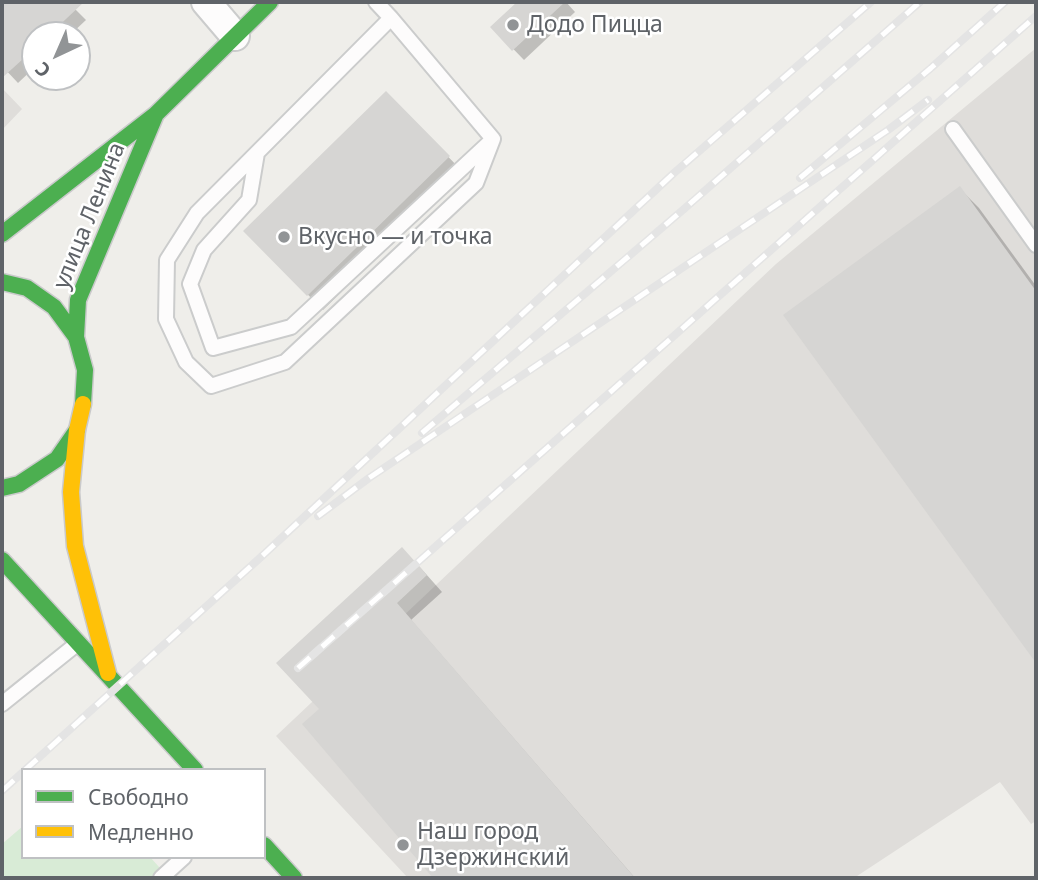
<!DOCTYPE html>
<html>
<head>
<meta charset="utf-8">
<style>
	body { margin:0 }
	#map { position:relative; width:1038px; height:880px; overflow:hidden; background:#efeeea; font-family:"Noto Sans",sans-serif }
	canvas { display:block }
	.frame { position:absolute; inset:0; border:4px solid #5f6368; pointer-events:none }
	.legend { position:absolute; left:21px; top:768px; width:245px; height:91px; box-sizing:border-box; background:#fff; border:2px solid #bfc1c3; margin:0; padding:9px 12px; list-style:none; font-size:21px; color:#5f6368 }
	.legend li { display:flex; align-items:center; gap:14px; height:35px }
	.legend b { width:35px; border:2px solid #bfc1c3 }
	.north { position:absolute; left:21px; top:21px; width:70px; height:70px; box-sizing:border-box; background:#fff; border:2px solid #bfc1c3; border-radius:50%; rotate:224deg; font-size:19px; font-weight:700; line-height:28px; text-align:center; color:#5f6368 }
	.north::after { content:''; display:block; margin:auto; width:24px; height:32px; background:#919496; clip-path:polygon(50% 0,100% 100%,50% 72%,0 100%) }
</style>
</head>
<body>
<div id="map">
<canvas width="1038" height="880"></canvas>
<div class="frame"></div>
<ul class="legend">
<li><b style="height:9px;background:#4caf50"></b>Свободно</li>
<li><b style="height:9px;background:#ffc107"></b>Медленно</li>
</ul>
<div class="north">С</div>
</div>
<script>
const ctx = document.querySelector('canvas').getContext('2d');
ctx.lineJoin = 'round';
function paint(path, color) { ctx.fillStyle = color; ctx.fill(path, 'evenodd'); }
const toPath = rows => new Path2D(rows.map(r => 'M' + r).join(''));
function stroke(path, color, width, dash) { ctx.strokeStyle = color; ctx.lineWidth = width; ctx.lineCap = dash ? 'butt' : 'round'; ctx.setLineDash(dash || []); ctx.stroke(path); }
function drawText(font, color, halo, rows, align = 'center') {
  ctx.font = font + ' "Noto Sans",sans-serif'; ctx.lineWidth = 5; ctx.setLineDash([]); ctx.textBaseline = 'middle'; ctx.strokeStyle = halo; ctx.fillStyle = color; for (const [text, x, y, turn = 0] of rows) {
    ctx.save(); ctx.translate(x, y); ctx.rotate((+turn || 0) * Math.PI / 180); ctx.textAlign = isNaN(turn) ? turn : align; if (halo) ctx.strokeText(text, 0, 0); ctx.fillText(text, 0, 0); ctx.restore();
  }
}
paint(toPath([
	[1036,48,1036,821,1031,824,1000,782,854,878,408,878,276,736,776,264],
	[2,88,22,109,2,130]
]), '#dfddda');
paint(toPath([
	[23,826,23,857,150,857,169,878,2,878,2,844]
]), '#d8ebd6');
paint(toPath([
	[2,2,68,2,86,20,70,35,35,35,35,67,18,83,2,66],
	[520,2,566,2,575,12,524,60,492,27],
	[386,93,464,173,323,310,245,231],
	[960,189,979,208,1036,286,1036,658,1033,656],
	[418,565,442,592,411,620,635,878,435,878,304,724,321,710]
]), '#0003');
paint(toPath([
	[2,2,84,2,49,35,35,35,35,48,2,78],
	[517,2,565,2,512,51,490,27],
	[386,91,450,156,307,296,243,231],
	[960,186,1036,291,1036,663,783,315],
	[402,547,427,575,397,603,635,878,433,878,302,724,319,709,276,663]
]), '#d6d5d3');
const lane = toPath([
	[376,2,391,18,493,139,476,183,285,362,211,386,186,362,166,319,167,260,197,213,391,18],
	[953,129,1036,245],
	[257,153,249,200,204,250,190,284,213,348,291,327,490,142],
	[2,704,78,643],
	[161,878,184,857]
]);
const street = toPath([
	[206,2,235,36]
]);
const fast = toPath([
	[2,234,156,114,270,2],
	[2,282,27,288,54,307,76,337],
	[83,404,85,370,76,337,78,300,156,114],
	[2,488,19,484,57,459,77,430],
	[2,560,195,770],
	[264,845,294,878]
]);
const slow = toPath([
	[83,404,77,430,71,492,75,546,108,673]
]);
stroke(lane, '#cbcccc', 18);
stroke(street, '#cbcccc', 32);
stroke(fast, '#cacacb', 19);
stroke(slow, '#cacacb', 19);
stroke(lane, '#fdfcfc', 14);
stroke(street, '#fdfcfc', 28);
stroke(fast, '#4caf50', 16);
stroke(slow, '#ffc107', 16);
const rail = toPath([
	[800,178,931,68,1005,2],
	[422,433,684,209,920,2],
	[318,516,369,478,888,130,928,100],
	[298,668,1036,16],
	[25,770,261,557,674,173,871,2],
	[2,791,23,772]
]);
stroke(rail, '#e4e4e4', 8);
stroke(rail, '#fff', 5, [16]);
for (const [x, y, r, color] of [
	[513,25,7,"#919496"],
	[284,237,7,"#919496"],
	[403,845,7,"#919496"]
]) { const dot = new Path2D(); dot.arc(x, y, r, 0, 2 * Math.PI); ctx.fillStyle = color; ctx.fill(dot); stroke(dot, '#fff', 2.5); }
drawText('23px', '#5f6368', '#fff', [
	["Додо Пицца",527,25],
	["Вкусно — и точка",298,237],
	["Наш город",417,832],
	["Дзержинский",417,858]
], 'left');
drawText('23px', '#5f6368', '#fff', [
	["улица Ленина",90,216,-68]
]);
</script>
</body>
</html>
